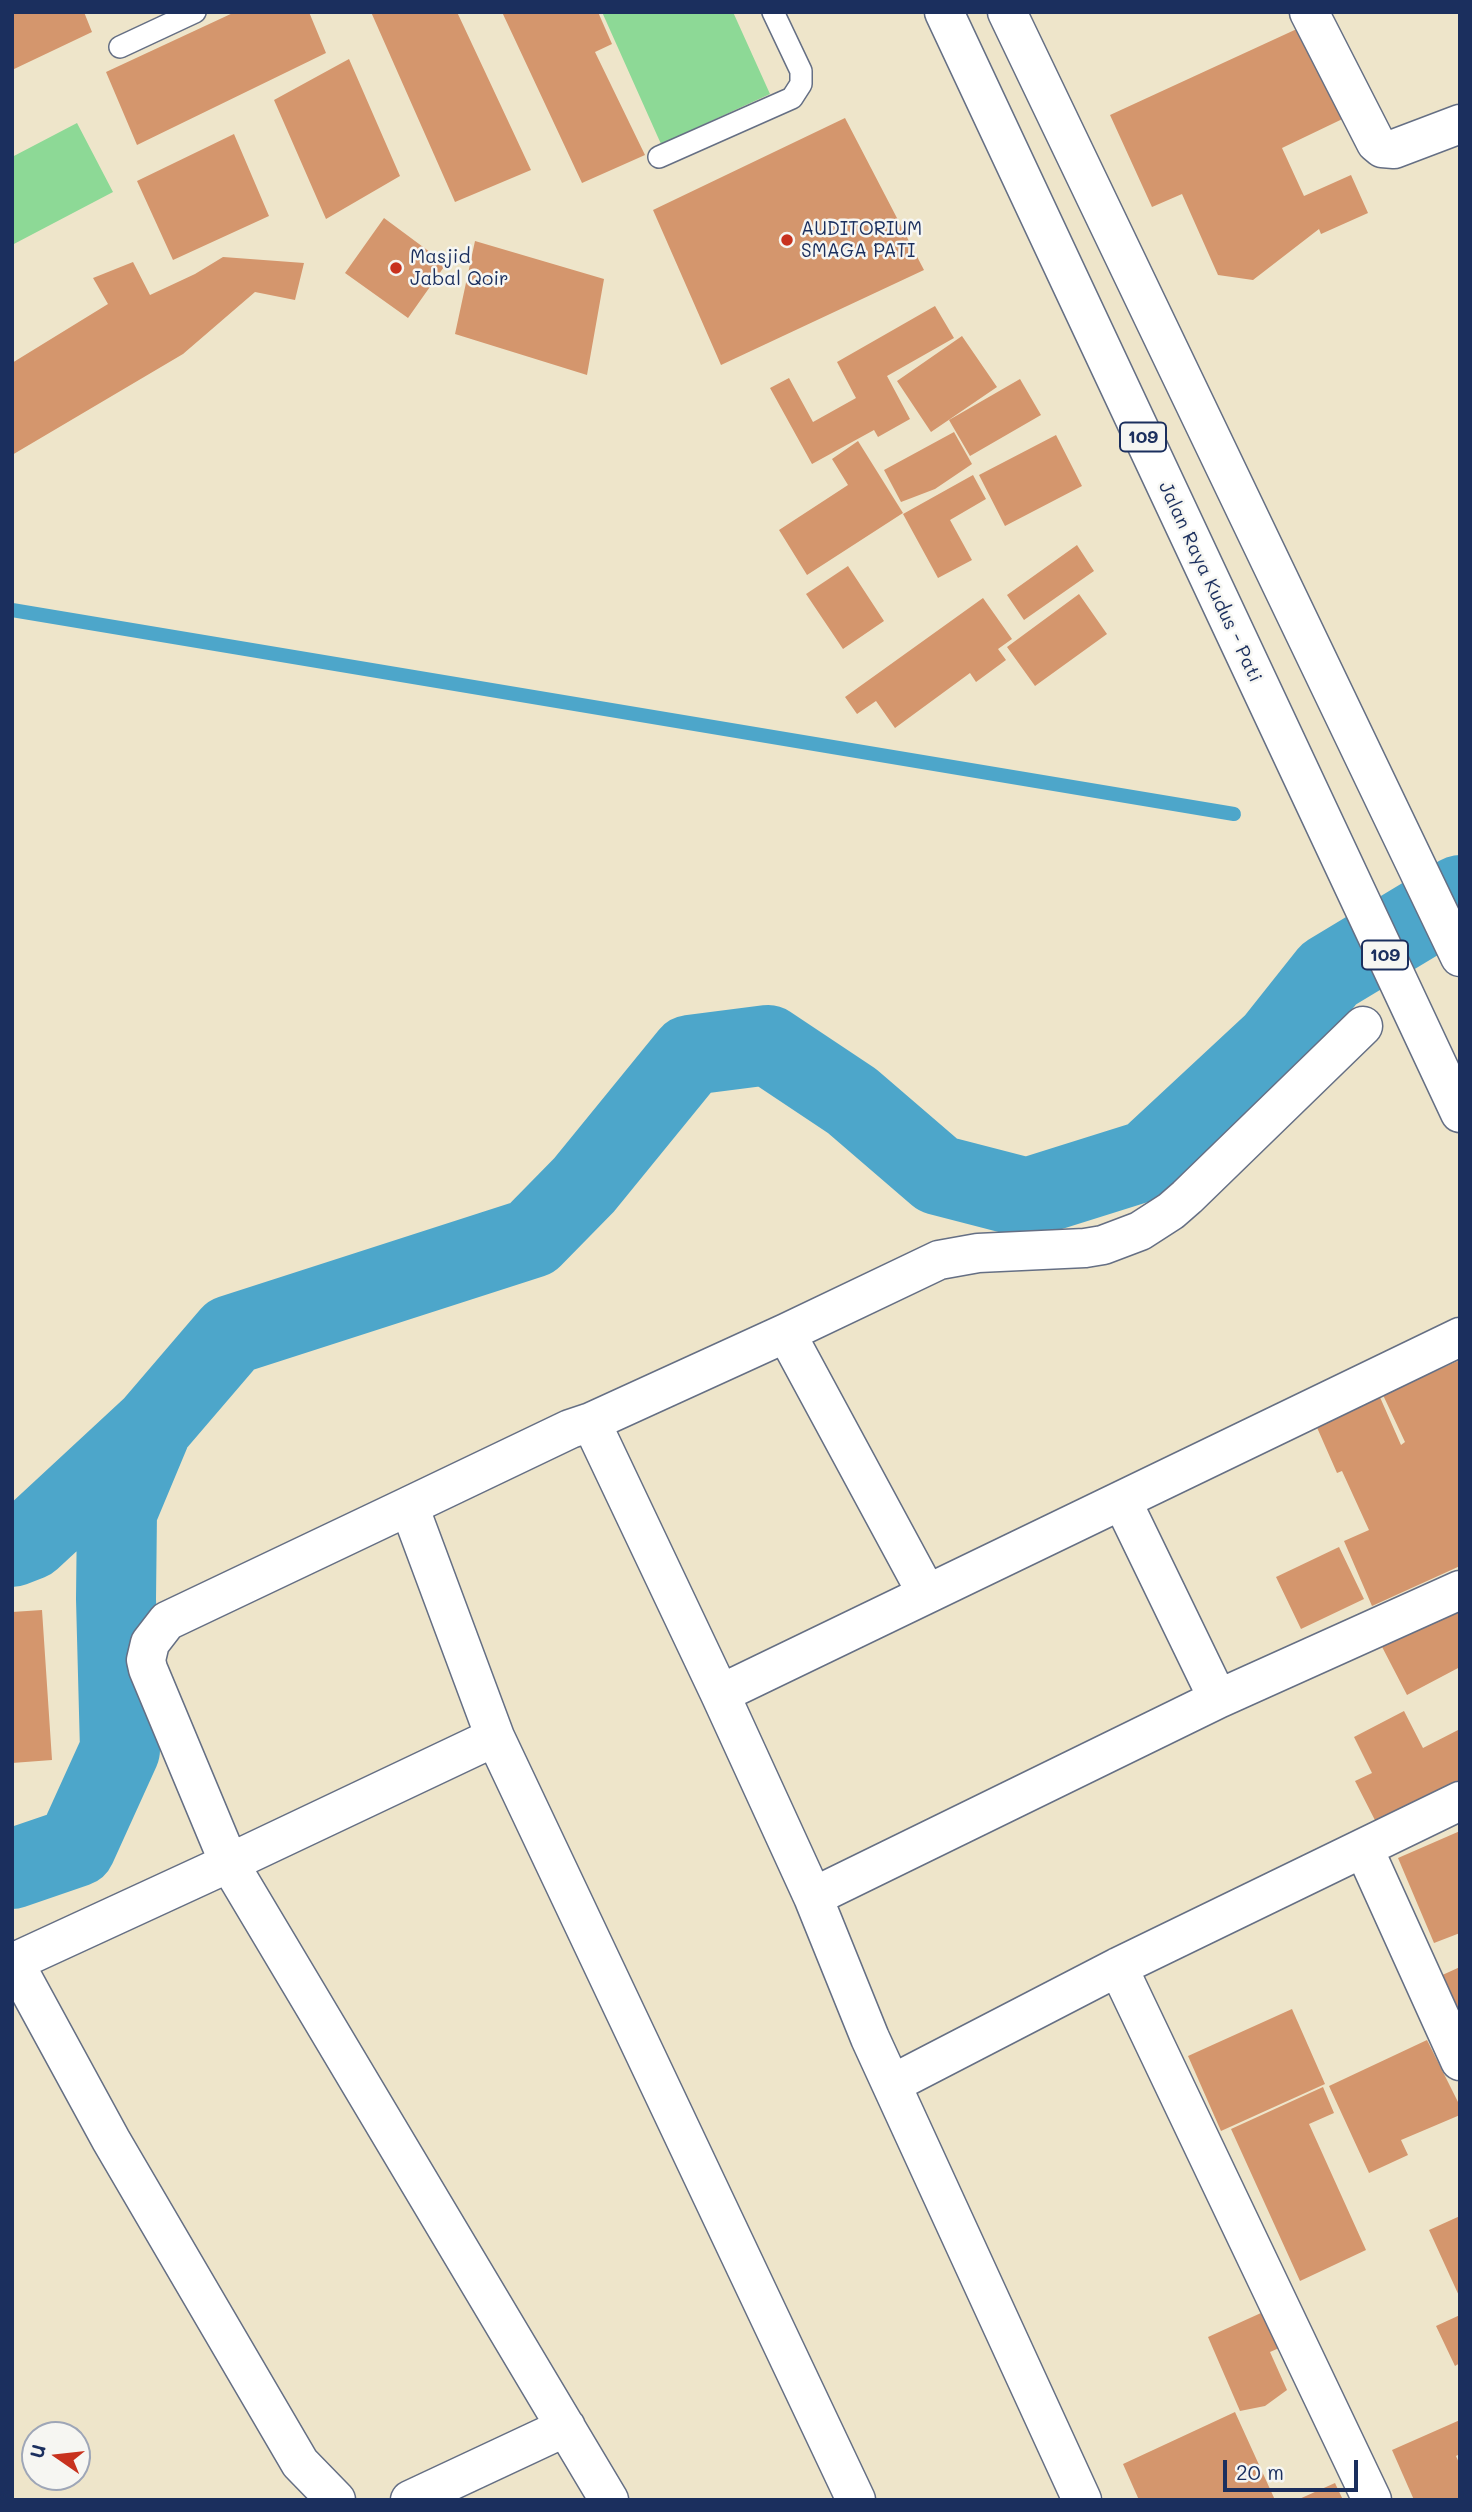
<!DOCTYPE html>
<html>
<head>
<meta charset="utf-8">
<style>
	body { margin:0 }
	#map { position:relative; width:1472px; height:2512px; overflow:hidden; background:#eee5ca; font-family:Mali,sans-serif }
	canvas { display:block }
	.frame { position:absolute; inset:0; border:14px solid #1b2f5e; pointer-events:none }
	.north { position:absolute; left:21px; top:2421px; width:70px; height:70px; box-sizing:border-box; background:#f6f6f2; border:2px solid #9ea6b7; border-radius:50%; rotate:284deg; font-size:19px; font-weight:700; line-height:28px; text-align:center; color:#1b2f5e }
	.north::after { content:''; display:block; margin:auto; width:24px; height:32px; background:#c8321e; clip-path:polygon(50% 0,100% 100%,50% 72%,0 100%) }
	.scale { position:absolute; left:1223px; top:2460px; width:135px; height:32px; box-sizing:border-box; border:4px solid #1b2f5e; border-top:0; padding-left:9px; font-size:21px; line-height:24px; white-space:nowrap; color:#1b2f5e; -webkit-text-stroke:5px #f6f6f2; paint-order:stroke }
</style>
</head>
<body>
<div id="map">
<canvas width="1472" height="2512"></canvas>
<div class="frame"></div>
<div class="north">U</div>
<div class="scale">20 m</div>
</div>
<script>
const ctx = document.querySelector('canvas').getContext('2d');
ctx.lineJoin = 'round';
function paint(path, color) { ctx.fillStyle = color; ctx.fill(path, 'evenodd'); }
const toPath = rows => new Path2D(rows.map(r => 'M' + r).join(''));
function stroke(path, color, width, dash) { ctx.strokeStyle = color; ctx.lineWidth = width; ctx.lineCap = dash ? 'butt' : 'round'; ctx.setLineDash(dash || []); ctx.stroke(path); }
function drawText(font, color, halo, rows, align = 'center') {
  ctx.font = font + ' Mali,sans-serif'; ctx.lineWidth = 5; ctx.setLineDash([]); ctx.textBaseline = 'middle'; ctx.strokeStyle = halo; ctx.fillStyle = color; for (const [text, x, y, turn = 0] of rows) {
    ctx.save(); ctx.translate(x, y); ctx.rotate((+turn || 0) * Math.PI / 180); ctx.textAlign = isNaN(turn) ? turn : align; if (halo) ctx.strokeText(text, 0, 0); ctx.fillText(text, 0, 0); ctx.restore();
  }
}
paint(toPath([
	[602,12,733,12,770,94,661,144],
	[77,123,113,192,12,245,12,157]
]), '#8dd996');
stroke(toPath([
	[12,610,1234,814]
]), '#4da6ca', 14);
stroke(toPath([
	[12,1547,30,1540,153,1426,231,1335,532,1238,584,1185,690,1055,768,1045,852,1101,938,1175,1027,1198,1148,1160,1275,1042,1329,974,1460,895],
	[12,1869,76,1847,120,1750,116,1599,117,1512,150,1433]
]), '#4da6ca', 80);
paint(toPath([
	[12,12,84,12,92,32,12,70],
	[235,12,309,12,326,53,137,145,106,72],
	[371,12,457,12,531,170,455,202],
	[502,12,598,12,612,44,595,52,645,155,582,183],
	[1312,22,1357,112,1282,148,1304,196,1351,175,1368,213,1321,234,1319,229,1253,280,1218,275,1182,194,1152,207,1110,115],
	[349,59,400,176,326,219,274,100],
	[845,118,924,270,721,365,653,210],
	[234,134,269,216,173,260,137,181],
	[384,218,446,264,408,318,345,273],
	[475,241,604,279,587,375,455,334],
	[223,257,304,263,295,300,255,292,183,354,12,455,12,363,108,304,93,278,133,262,150,295,195,274],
	[935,306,954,338,887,376,910,419,878,437,874,430,812,464,770,388,789,378,813,422,856,398,837,362],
	[962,336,997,387,931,432,897,381],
	[1020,379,1041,415,970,456,949,420],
	[954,432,972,464,935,489,901,502,884,470],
	[1056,435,1082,486,1005,526,979,475],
	[858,441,903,513,807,575,779,530,848,485,832,459],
	[973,475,986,499,950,520,972,560,938,578,903,514],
	[1077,545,1094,571,1024,620,1007,595],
	[848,566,884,621,843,649,806,594],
	[1079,594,1107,634,1035,686,1007,647],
	[983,598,1012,639,998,649,1006,660,976,682,970,673,895,728,876,701,857,714,845,697],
	[1460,1360,1460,1566,1372,1606,1344,1541,1369,1530,1342,1471,1337,1473,1315,1423,1379,1395,1401,1445,1405,1442,1383,1395],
	[1339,1547,1364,1599,1301,1629,1276,1577],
	[1460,1600,1460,1667,1407,1695,1379,1641],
	[42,1610,52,1760,12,1763,12,1612],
	[1404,1711,1423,1748,1460,1729,1460,1795,1379,1828,1355,1781,1372,1773,1354,1737],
	[1460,1831,1460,1933,1434,1943,1398,1858],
	[1460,1967,1460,2024,1438,1977],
	[1292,2009,1325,2084,1221,2131,1188,2056],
	[1427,2040,1460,2106,1460,2115,1401,2140,1408,2155,1369,2173,1329,2086],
	[1323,2087,1334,2113,1309,2124,1366,2250,1300,2281,1231,2129],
	[1460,2216,1460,2298,1429,2230],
	[1272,2308,1288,2344,1270,2352,1287,2390,1265,2406,1240,2411,1208,2337],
	[1460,2315,1460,2363,1455,2366,1436,2326],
	[1235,2412,1275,2500,1139,2500,1123,2464],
	[1460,2420,1460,2454,1456,2456,1460,2465,1460,2500,1414,2500,1392,2450],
	[1335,2483,1343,2500,1297,2500]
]), '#d4966d');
const service = toPath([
	[120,47,195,12],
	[659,157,792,98,801,84,801,71,773,12]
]);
const minor = toPath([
	[1309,12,1376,143,1382,148,1394,149,1460,124],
	[786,1333,927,1594],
	[591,1422,720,1694,813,1897,870,2038,1082,2500],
	[1122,1501,1218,1699],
	[409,1506,167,1621,150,1643,146,1660,148,1669,229,1863,609,2500],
	[720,1694,1460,1337],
	[1364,1849,1460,2061],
	[813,1897,1218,1699,1460,1590],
	[14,1962,111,2140,300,2463,336,2500],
	[12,1963,229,1863,495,1737],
	[1118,1967,1372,2500],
	[892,2084,1118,1967,1460,1801],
	[410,2500,566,2427],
	[856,2500,495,1737,409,1506,570,1429,591,1422,786,1333,939,1260,978,1253,1085,1248,1103,1245,1140,1231,1171,1211,1187,1197,1363,1026]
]);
const primary = toPath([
	[944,12,1460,1113],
	[1007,12,1460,957]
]);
stroke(service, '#656f84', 24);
stroke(minor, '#656f84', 41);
stroke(primary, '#656f84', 41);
stroke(service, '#fff', 21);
stroke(minor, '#fff', 38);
stroke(primary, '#fff', 38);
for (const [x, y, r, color] of [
	[787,240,7,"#c8321e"],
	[396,268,7,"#c8321e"]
]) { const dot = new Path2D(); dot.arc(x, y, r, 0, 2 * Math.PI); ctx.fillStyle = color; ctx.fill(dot); stroke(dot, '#f6f6f2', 2.5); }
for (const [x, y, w] of [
	[1143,437,46],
	[1385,955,46]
]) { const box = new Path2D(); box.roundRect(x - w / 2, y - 14.5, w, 29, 5); ctx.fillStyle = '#f6f6f2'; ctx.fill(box); stroke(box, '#1b2f5e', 2); }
drawText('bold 18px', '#1b2f5e', null, [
	["109",1143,437],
	["109",1385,955]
]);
drawText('19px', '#1b2f5e', '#f6f6f2', [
	["AUDITORIUM",801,229],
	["SMAGA PATI",801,251],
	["Masjid",410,257],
	["Jabal Qoir",410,279]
], 'left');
drawText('19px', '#1b2f5e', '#f6f6f2', [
	["Jalan Raya Kudus - Pati",1210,582,65]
]);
</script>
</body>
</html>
